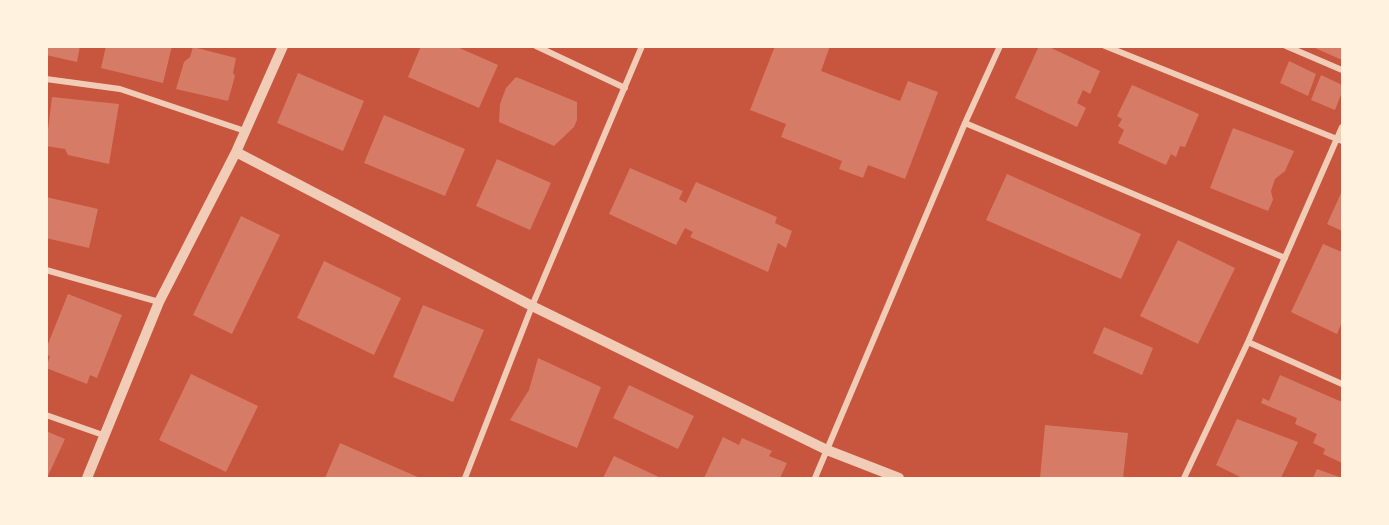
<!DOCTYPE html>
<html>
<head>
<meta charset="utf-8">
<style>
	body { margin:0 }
	#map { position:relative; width:1389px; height:525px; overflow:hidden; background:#c8553d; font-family:Montserrat,sans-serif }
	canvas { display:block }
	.frame { position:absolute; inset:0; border:48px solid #fff3e0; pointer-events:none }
</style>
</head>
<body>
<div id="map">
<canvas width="1389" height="525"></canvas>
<div class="frame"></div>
</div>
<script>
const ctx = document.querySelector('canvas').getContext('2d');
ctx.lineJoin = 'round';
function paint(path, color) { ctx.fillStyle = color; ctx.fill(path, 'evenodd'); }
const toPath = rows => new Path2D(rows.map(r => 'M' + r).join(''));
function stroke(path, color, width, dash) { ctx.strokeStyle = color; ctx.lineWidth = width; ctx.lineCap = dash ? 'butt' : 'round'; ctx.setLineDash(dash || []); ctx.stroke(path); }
paint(toPath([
	[46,46,80,46,77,62,46,55],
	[106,46,172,46,163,83,101,68],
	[421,46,455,46,498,65,479,108,408,77],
	[775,46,830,46,821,71,900,101,908,81,938,92,905,179,868,165,863,178,839,169,842,161,781,137,786,124,750,110],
	[1039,46,1047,46,1100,71,1090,94,1083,90,1077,103,1086,108,1077,127,1015,98],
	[1316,46,1342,46,1342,60,1315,48],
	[193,47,236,58,233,73,235,76,228,101,176,89,184,62,190,57],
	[1289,61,1316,74,1308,96,1280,83],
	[298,73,364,101,343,151,277,123],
	[1321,75,1342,85,1342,92,1335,110,1311,100],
	[516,77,577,102,577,120,574,127,554,146,499,122,500,104,506,88],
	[1132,85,1199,114,1185,147,1180,146,1176,157,1171,154,1166,165,1118,143,1124,130,1118,126,1122,119,1117,116],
	[52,97,119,104,109,164,68,155,65,149,46,146],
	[384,115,465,149,445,196,364,163],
	[1233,128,1294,151,1285,171,1275,179,1271,191,1273,200,1268,211,1210,188],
	[497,159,551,183,530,230,476,206],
	[630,168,683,191,679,199,686,203,696,182,777,217,775,223,792,231,786,248,778,243,768,272,690,237,693,232,685,228,676,245,609,214],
	[1007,174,1141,234,1121,279,986,220],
	[1342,191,1342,231,1327,224],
	[46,197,98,209,89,248,46,238],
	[241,216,280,235,232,334,193,315],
	[1178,240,1235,268,1198,344,1140,316],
	[1323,244,1342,252,1342,322,1337,334,1291,312],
	[324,261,401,298,374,355,297,318],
	[68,294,122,315,97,378,90,375,87,384,46,368,50,356,46,355,46,349],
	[423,305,484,330,453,402,393,377],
	[1104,327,1153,348,1142,375,1093,353],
	[538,358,601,387,577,448,510,420,529,390],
	[191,374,258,406,226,472,159,440],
	[1280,375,1342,402,1342,463,1323,454,1325,449,1313,443,1317,434,1295,424,1297,418,1261,403,1263,398,1269,401],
	[629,385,694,416,678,449,613,418],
	[1237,419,1298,442,1281,478,1242,478,1216,465],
	[1045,425,1128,433,1123,478,1040,478],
	[46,431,65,439,47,478,46,478],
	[723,437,739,445,742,438,772,451,769,456,787,463,780,478,704,478],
	[340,443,420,478,325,478],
	[614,456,661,478,603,478],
	[1317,469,1342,478,1313,478]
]), '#d67c66');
stroke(toPath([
	[536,46,625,88],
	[1105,46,1342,141],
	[1286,46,1342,70],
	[46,79,120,89,245,131],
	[965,123,1285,258],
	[46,270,159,302],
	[1248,342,1342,384],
	[46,415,103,435],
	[465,478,532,306,642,46],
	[815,478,965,123,1000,46],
	[1184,478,1248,342,1342,127]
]), '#f1ccb7', 6);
stroke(toPath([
	[236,152,532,306,827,450,899,478],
	[87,478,159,302,236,152,283,46]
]), '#f1ccb7', 10);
</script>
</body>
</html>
